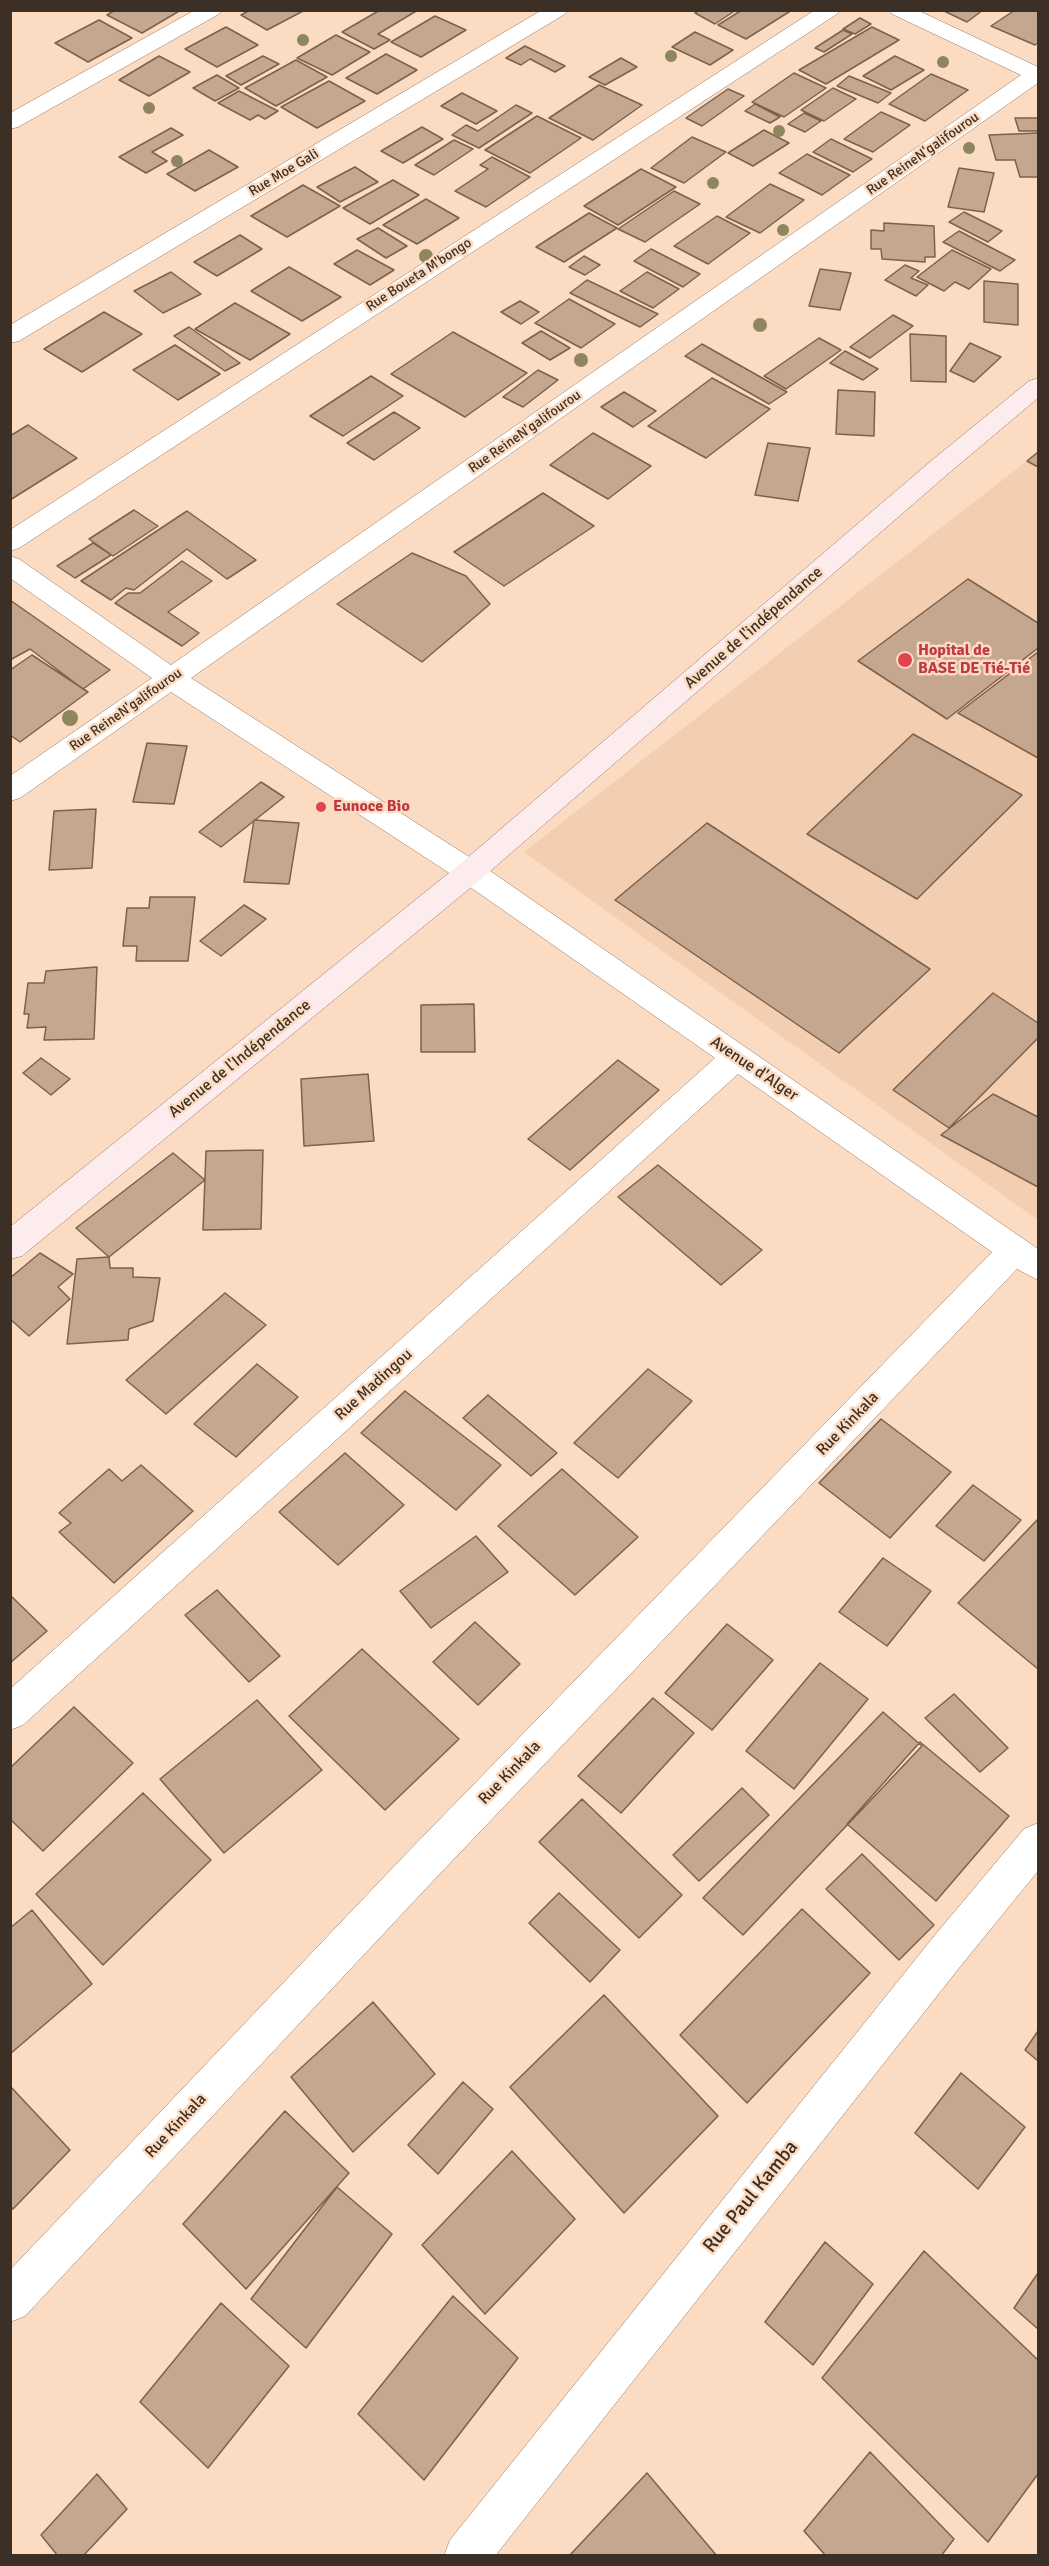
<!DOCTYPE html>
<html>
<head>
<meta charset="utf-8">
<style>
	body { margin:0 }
	#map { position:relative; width:1049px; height:2566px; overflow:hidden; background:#fbdbc2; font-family:Signika,sans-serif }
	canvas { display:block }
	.frame { position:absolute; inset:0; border:12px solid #3c3026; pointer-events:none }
</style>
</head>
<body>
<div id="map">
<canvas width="1049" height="2566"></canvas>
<div class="frame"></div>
</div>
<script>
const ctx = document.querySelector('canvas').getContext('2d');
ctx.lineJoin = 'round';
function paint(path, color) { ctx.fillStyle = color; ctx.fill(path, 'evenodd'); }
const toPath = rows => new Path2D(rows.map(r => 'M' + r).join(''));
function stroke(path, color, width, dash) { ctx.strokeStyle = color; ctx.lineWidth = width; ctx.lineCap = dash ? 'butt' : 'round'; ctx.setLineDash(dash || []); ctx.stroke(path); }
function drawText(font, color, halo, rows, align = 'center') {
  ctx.font = font + ' Signika,sans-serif'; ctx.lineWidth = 5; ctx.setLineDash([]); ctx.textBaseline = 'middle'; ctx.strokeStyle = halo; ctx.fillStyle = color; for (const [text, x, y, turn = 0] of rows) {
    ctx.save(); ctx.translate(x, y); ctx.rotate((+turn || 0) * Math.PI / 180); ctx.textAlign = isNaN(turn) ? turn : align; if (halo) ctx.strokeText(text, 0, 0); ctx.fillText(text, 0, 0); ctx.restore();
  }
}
paint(toPath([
	[1027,461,1038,467,1038,1220,524,852]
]), '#f3ceb0');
const building = toPath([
	[115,10,181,10,142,33,107,15,115,10],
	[250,10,305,10,267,30,241,15,250,10],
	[380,10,418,10,378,34,390,40,374,49,342,32,380,10],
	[700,10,736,10,715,24,695,13,700,10],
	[742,10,792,10,746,39,718,25,742,10],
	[942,10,983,10,967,22,942,10],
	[1015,10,1038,10,1038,43,1035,45,991,26,1015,10],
	[435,16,466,30,421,57,391,42,435,16],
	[860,18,871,24,855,34,843,29,860,18],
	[99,20,132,38,88,62,55,43,99,20],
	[226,27,258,45,217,67,185,49,226,27],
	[872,27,899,40,826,84,799,70,872,27],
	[843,30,852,34,824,52,815,48,843,30],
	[695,32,733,50,710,65,672,47,695,32],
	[336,35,370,52,332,75,297,58,336,35],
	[525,46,565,66,555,72,530,59,521,65,506,58,525,46],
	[386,54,417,70,377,94,346,78,386,54],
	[159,56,190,72,149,96,119,80,159,56],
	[263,56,279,64,241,85,226,76,263,56],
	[895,56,924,70,891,90,863,76,895,56],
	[621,58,637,67,605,85,589,77,621,58],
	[296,60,327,77,276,106,245,88,296,60],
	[794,73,826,88,784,117,752,102,794,73],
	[931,74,968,90,925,121,889,104,931,74],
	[217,75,239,88,215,101,193,88,217,75],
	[849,76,891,93,878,103,837,86,849,76],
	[329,81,365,101,317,128,281,107,329,81],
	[599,85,642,105,593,140,549,118,599,85],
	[833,88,856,99,824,121,801,110,833,88],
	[728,89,744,96,702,126,686,118,728,89],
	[239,91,278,111,265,119,258,115,250,120,218,103,239,91],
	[462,93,497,111,476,124,441,106,462,93],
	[755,104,780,117,770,123,745,111,755,104],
	[516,105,532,113,479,148,452,135,466,125,478,131,516,105],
	[881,112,910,125,873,152,844,139,881,112],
	[804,113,821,121,805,132,788,124,804,113],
	[537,116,581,138,530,173,485,150,537,116],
	[1015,118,1038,118,1038,131,1019,131,1015,118],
	[422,127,443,139,403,163,381,151,422,127],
	[171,128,183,135,152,152,167,161,146,173,119,157,171,128],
	[764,130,789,143,753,166,728,153,764,130],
	[1038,133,1038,177,1020,177,1015,160,996,160,989,135,1038,133],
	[692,137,726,152,684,183,651,168,692,137],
	[831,139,872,159,853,172,813,152,831,139],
	[454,140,473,149,434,175,415,165,454,140],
	[209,150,238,167,195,191,167,174,209,150],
	[807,154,850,175,822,195,779,173,807,154],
	[492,157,530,177,486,207,455,191,488,169,480,165,492,157],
	[355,167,378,182,340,202,317,187,355,167],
	[959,168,994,173,984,212,948,207,959,168],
	[641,169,676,187,618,225,584,206,641,169],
	[393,180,419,195,370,224,343,208,393,180],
	[770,184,804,200,760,233,726,217,770,184],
	[303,185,340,206,287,237,251,216,303,185],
	[674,191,700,204,645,242,618,229,674,191],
	[426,199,459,218,417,244,383,225,426,199],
	[964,212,1002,231,988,242,949,222,964,212],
	[589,213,617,228,564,262,536,247,589,213],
	[717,216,750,233,708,264,674,246,717,216],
	[884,223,934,226,935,257,925,257,925,262,882,259,881,249,871,249,871,230,884,231,884,223],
	[378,228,407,246,386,258,357,239,378,228],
	[959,231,1015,260,1000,271,943,242,959,231],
	[240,235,262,249,217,276,194,262,240,235],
	[651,249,700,274,683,287,634,261,651,249],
	[357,250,394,270,370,285,334,264,357,250],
	[952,250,991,269,969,289,955,282,944,291,917,277,952,250],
	[584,256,600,265,585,275,569,267,584,256],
	[905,265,919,271,911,278,928,285,916,296,885,280,905,265],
	[289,267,341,297,302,321,251,291,289,267],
	[820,269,851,273,840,310,809,306,820,269],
	[171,272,201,294,163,313,134,291,171,272],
	[647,272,679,289,653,308,620,291,647,272],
	[587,280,658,314,640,327,570,293,587,280],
	[984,281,1018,284,1018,325,984,322,984,281],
	[569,299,615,324,581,348,535,323,569,299],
	[520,301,539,312,521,324,501,312,520,301],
	[235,303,290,334,250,360,195,329,235,303],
	[104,312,142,334,82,372,44,349,104,312],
	[893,315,913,326,870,358,850,347,893,315],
	[189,327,240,363,225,371,174,336,189,327],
	[541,331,570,348,550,360,522,343,541,331],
	[453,332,527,373,465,417,391,374,453,332],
	[910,334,946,336,946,382,911,381,910,334],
	[819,338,841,350,786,389,764,376,819,338],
	[970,343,1001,357,974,382,950,371,970,343],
	[702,344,787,392,769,404,685,356,702,344],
	[175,345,220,374,178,400,133,370,175,345],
	[845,351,878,369,863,380,830,363,845,351],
	[538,370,558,380,523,407,503,397,538,370],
	[371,376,403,396,343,436,310,416,371,376],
	[712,378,770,409,706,458,648,426,712,378],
	[838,390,875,392,874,436,836,434,838,390],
	[624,392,656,411,633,427,601,407,624,392],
	[394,412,420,428,374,460,347,443,394,412],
	[28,425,77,458,10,500,10,436,28,425],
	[593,433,651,466,608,499,550,465,593,433],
	[768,443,810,448,798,501,755,495,768,443],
	[1038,452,1038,467,1027,461,1038,452],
	[543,493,594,526,504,586,454,552,543,493],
	[134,510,158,526,113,556,89,539,134,510],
	[187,511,256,560,227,579,187,549,134,590,126,588,111,600,81,581,187,511],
	[93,543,111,555,75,578,57,566,93,543],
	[412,553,466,576,490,604,422,662,337,604,412,553],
	[182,561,212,581,168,612,199,633,182,646,115,603,128,593,140,593,182,561],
	[968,579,1038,623,1038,648,947,719,858,661,968,579],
	[10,600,110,670,83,689,30,649,10,660,10,600],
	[1038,652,1038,758,958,713,1038,652],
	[32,655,88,692,20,742,10,735,10,670,32,655],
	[913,734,1022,795,917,899,807,834,913,734],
	[147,743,187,746,174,804,133,802,147,743],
	[261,782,284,797,221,847,199,832,261,782],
	[96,809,92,868,49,870,54,811,96,809],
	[254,820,299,823,289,884,244,882,254,820],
	[707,823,930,969,839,1053,615,900,707,823],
	[150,897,195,897,188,961,136,961,137,946,123,946,127,908,149,908,150,897],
	[244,905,266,919,221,956,200,941,244,905],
	[97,967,94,1039,44,1040,46,1027,27,1028,29,1014,24,1014,28,983,44,983,46,971,97,967],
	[993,993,1038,1023,1038,1038,949,1128,893,1090,993,993],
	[474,1004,475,1052,421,1052,421,1005,474,1004],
	[41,1058,70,1079,51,1095,23,1073,41,1058],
	[618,1060,659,1090,570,1170,528,1139,618,1060],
	[368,1074,374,1141,304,1146,301,1079,368,1074],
	[993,1094,1038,1117,1038,1187,941,1135,993,1094],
	[263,1150,261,1229,203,1230,206,1151,263,1150],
	[173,1153,205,1180,109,1257,76,1228,173,1153],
	[658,1165,762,1250,721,1285,618,1197,658,1165],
	[40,1253,73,1274,58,1287,70,1299,29,1336,10,1319,10,1278,40,1253],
	[109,1257,110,1268,133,1268,133,1277,160,1278,153,1321,129,1329,128,1340,67,1344,77,1259,109,1257],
	[225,1293,266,1325,166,1414,126,1380,225,1293],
	[257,1364,298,1397,236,1457,194,1424,257,1364],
	[648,1369,692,1401,618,1478,574,1443,648,1369],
	[405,1391,501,1465,456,1510,361,1433,405,1391],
	[488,1395,557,1453,531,1476,463,1418,488,1395],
	[881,1419,951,1472,890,1538,819,1483,881,1419],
	[345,1453,404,1505,338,1565,279,1512,345,1453],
	[141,1465,193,1511,114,1583,59,1532,71,1523,59,1513,109,1469,122,1481,141,1465],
	[562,1469,638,1537,575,1595,498,1526,562,1469],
	[973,1485,1021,1520,984,1561,936,1526,973,1485],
	[1038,1519,1038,1669,958,1603,1038,1519],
	[476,1536,508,1572,431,1628,400,1591,476,1536],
	[883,1558,931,1591,887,1646,839,1612,883,1558],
	[217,1590,280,1656,249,1682,185,1615,217,1590],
	[10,1595,47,1631,10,1663,10,1595],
	[475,1622,520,1664,478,1705,433,1662,475,1622],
	[727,1624,773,1660,712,1730,665,1693,727,1624],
	[362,1649,459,1739,385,1810,289,1716,362,1649],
	[820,1663,868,1699,794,1789,746,1751,820,1663],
	[954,1694,1008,1748,980,1772,925,1718,954,1694],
	[653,1698,694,1733,621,1813,578,1776,653,1698],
	[257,1700,322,1770,224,1853,160,1779,257,1700],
	[74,1707,133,1763,43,1851,10,1819,10,1768,74,1707],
	[883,1712,922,1746,743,1935,703,1898,883,1712],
	[920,1742,1009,1816,936,1901,847,1824,920,1742],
	[742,1788,769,1815,699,1881,673,1855,742,1788],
	[143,1793,211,1860,103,1965,36,1894,143,1793],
	[582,1799,682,1895,639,1938,539,1842,582,1799],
	[862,1854,934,1925,899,1960,826,1889,862,1854],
	[559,1893,620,1950,590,1982,529,1923,559,1893],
	[802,1909,870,1973,747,2103,680,2035,802,1909],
	[32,1910,92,1984,10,2054,10,1928,32,1910],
	[604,1995,718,2116,624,2213,510,2087,604,1995],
	[373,2002,435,2074,353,2152,291,2077,373,2002],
	[1038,2031,1038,2061,1025,2050,1038,2031],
	[961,2073,1025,2127,978,2189,915,2133,961,2073],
	[463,2082,493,2109,438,2174,408,2145,463,2082],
	[10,2086,70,2150,13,2209,10,2206,10,2086],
	[285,2111,349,2173,246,2289,183,2224,285,2111],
	[512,2151,575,2219,485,2314,422,2245,512,2151],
	[337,2187,392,2234,306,2348,251,2299,337,2187],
	[825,2242,873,2284,813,2365,765,2322,825,2242],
	[924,2251,1038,2360,1038,2474,988,2542,822,2378,924,2251],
	[1038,2273,1038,2329,1014,2308,1038,2273],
	[453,2296,518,2358,424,2480,358,2414,453,2296],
	[221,2303,289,2366,208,2468,140,2402,221,2303],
	[870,2452,954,2539,941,2556,826,2556,804,2531,870,2452],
	[647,2473,717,2556,569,2556,647,2473],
	[97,2474,127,2509,83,2556,58,2556,41,2535,97,2474]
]);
paint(building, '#c5a68f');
stroke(building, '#7c614b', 1.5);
const street = toPath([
	[195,10,222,10,219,14,18,127,10,129,10,113,195,10],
	[542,10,568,10,565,14,19,341,10,343,10,325,542,10],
	[815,10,840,10,837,14,19,548,10,551,10,530,815,10],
	[889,10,917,10,1038,67,1038,83,191,678,480,864,1038,1249,1038,1280,1017,1269,432,1882,25,2316,10,2322,10,2270,404,1856,992,1252,738,1074,23,1725,10,1730,10,1689,715,1058,460,880,171,692,20,798,10,801,10,776,152,678,10,578,10,556,19,559,171,665,1021,75,892,14,889,10],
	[1038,1823,1038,1871,963,1963,495,2556,444,2556,450,2540,935,1935,1024,1829,1038,1823]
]);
const secondary = toPath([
	[1038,378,1038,398,949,473,480,880,22,1256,10,1259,10,1227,460,864,931,461,1029,381,1038,378]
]);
stroke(street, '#947761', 1);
stroke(secondary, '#947761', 1);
paint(street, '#fff');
paint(secondary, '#fdecee');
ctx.fillStyle = '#8d865f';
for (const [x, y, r] of [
	[303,40,6],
	[671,56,6],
	[943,62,6],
	[149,108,6],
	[779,131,6],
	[969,148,6],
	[177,161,6],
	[713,183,6],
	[783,230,6],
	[426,256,7],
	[760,325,7],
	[581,360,7],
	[70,718,8]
]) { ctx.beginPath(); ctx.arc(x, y, r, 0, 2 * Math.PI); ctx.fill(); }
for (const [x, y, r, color] of [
	[905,660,8,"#e0444e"],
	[321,807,6,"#e0444e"]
]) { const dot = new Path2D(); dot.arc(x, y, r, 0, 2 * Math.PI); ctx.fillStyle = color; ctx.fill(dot); stroke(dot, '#fbdbc2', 2); }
drawText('14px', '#3c3026', '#fbdbc2', [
	["Rue ReineN'galifourou",923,154,-35],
	["Rue Moe Gali",284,173,-31],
	["Rue Boueta M'bongo",419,275,-33],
	["Rue ReineN'galifourou",525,432,-35],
	["Rue ReineN'galifourou",126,710,-35]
]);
drawText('16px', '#3c3026', '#fbdbc2', [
	["Avenue de l'indépendance",754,628,-41],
	["Avenue de l'Indépendance",240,1059,-39],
	["Avenue d'Alger",754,1069,34],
	["Rue Madingou",374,1385,-42],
	["Rue Kinkala",848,1424,-46],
	["Rue Kinkala",510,1773,-46],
	["Rue Kinkala",176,2126,-47]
]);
drawText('bold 16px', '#be3a42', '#fbdbc2', [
	["Hopital de",918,651],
	["BASE DE Tié-Tié",918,669],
	["Eunoce Bio",333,807]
], 'left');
drawText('20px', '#3c3026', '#fbdbc2', [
	["Rue Paul Kamba",751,2197,-51]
]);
</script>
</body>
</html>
